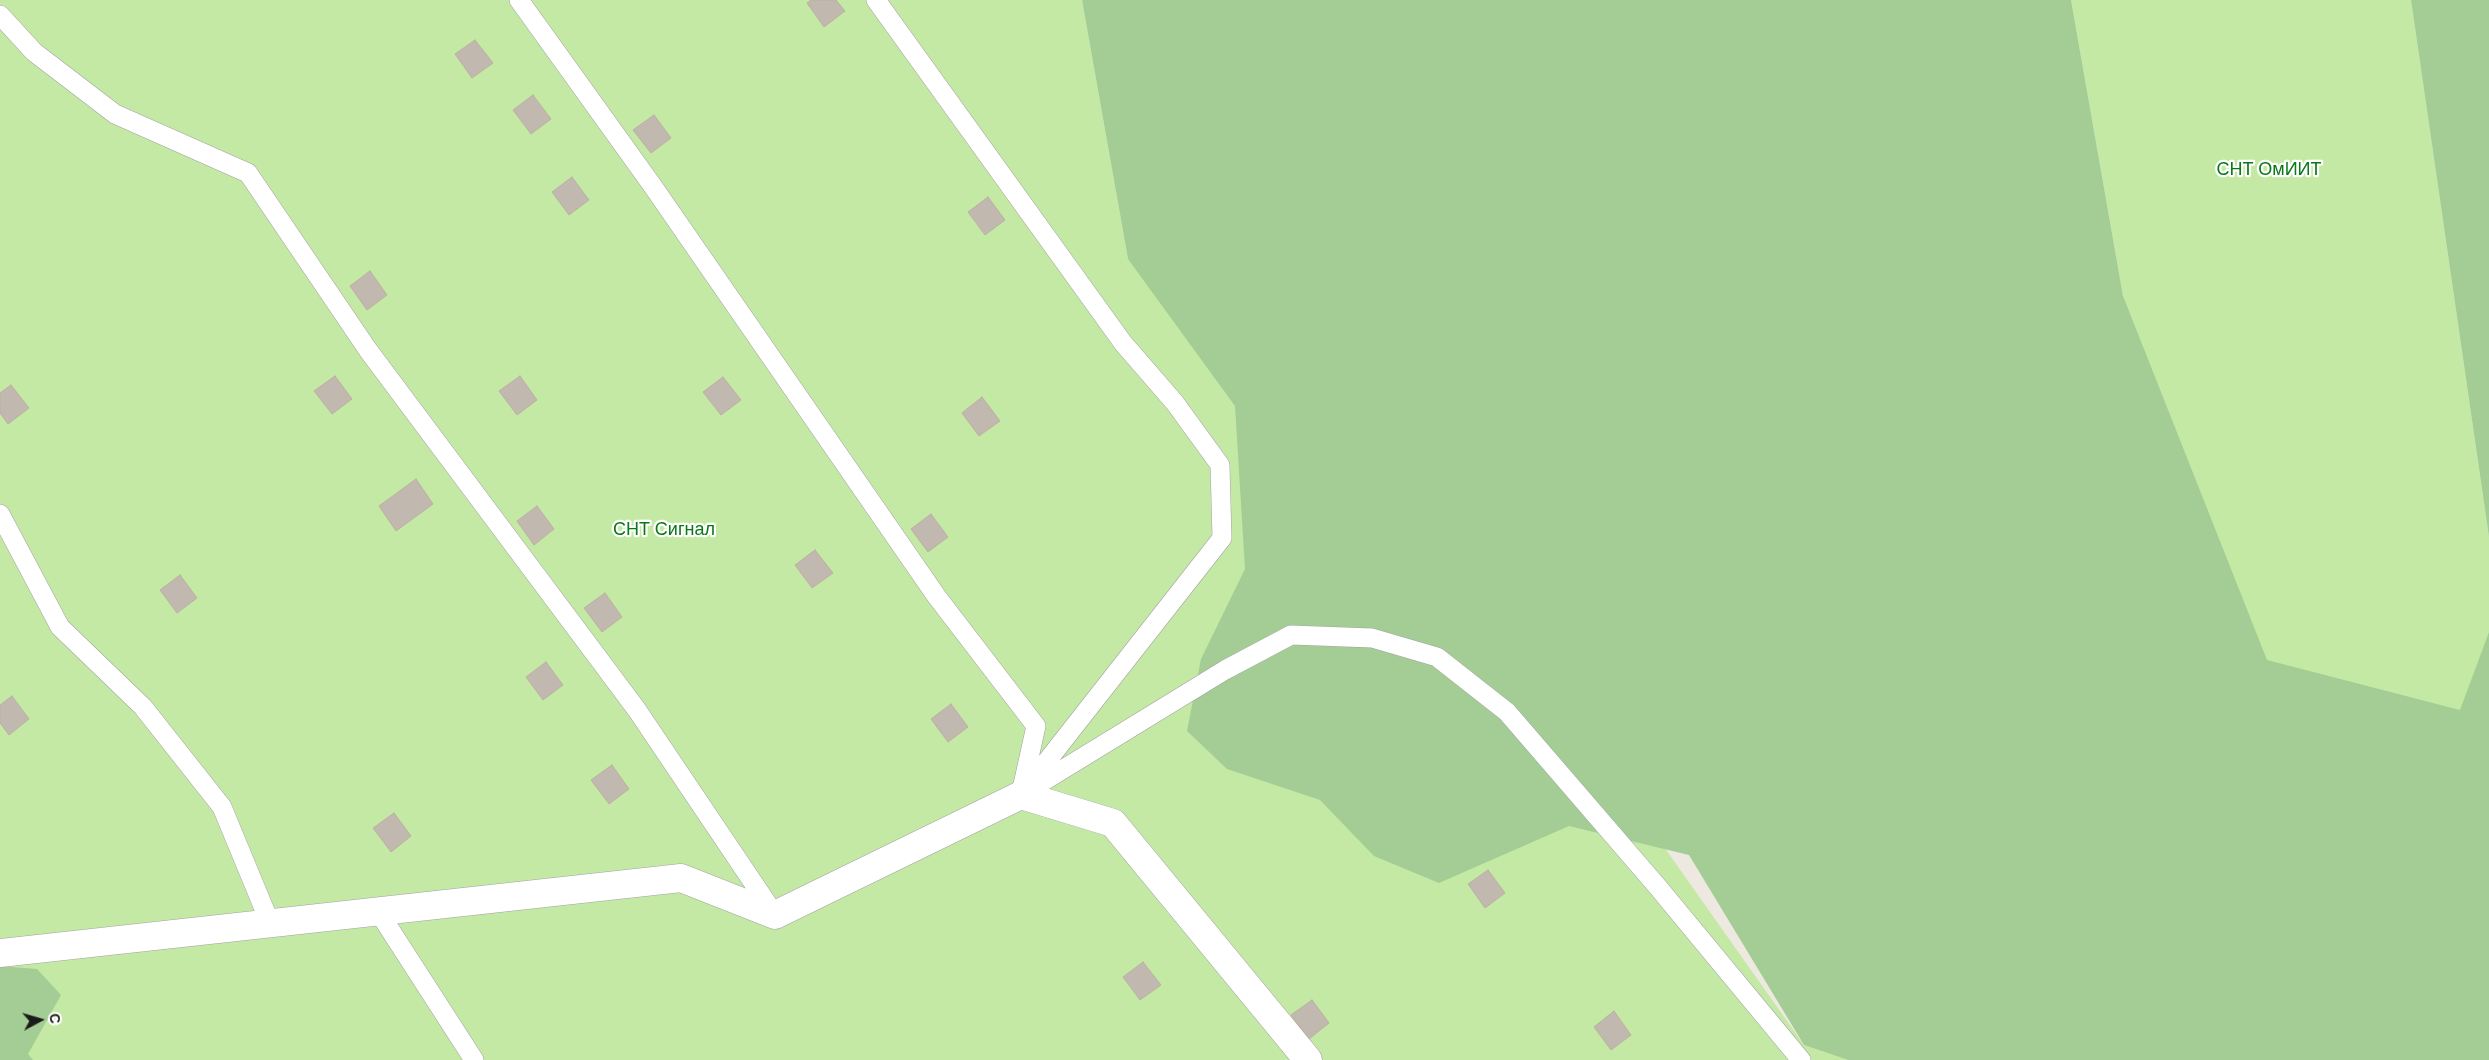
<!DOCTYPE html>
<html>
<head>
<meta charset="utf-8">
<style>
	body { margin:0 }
	#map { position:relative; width:2489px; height:1060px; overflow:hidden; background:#ede9e0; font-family:"DM Sans",sans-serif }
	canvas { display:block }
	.north { position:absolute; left:15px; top:995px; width:50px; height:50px; -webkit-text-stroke:4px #fff; paint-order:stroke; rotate:84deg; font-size:14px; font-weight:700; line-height:20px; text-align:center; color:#1b1b1b }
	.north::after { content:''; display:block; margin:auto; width:18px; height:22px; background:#1b1b1b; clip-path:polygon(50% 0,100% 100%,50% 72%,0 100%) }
</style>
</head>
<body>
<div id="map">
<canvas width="2489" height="1060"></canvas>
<div class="north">С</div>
</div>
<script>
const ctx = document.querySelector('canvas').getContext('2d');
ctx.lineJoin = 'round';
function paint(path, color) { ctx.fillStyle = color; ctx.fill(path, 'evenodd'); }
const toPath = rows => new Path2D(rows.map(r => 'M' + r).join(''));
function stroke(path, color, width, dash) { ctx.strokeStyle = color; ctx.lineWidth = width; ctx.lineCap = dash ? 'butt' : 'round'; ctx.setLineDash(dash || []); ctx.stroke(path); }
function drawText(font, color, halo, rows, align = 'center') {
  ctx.font = font + ' "DM Sans",sans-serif'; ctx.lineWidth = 4.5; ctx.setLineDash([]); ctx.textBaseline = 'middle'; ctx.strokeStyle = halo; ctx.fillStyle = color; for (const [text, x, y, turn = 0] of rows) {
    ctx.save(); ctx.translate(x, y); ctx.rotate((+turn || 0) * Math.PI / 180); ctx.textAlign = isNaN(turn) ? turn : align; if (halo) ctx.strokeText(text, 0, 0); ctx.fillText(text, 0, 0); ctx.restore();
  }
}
paint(toPath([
	[0,0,1082,0,1128,259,1616,779,1804,1045,1848,1060,0,1060],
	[2071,0,2411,0,2489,537,2489,775,2198,722]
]), '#c4e9a4');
paint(toPath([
	[1082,0,2071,0,2123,296,2267,660,2460,710,2489,632,2489,1060,1848,1060,1804,1045,1689,855,1569,826,1439,883,1374,856,1320,800,1227,769,1187,731,1201,659,1245,569,1235,406,1128,259],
	[2411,0,2489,0,2489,537],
	[0,966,37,969,61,995,28,1054,33,1060,0,1060]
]), '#a3cd94');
const building = toPath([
	[811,0,836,0,845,11,824,27,807,3,811,0],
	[475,40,493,63,472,78,455,54,475,40],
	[533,95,551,119,531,134,513,110,533,95],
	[654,115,671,138,651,153,633,130,654,115],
	[572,177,589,200,569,215,552,192,572,177],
	[988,197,1005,220,985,235,968,212,988,197],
	[370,271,387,295,367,310,350,286,370,271],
	[335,376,352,399,332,414,314,391,335,376],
	[520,376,537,400,517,415,499,391,520,376],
	[723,377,741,400,721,415,703,392,723,377],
	[11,385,29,408,8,424,0,413,0,393,11,385],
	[982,397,1000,421,979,436,962,413,982,397],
	[416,479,433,504,396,531,379,506,416,479],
	[537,506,554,529,534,545,517,521,537,506],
	[931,514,948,537,928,552,911,529,931,514],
	[815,550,833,573,812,588,795,565,815,550],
	[180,575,197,598,177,613,160,590,180,575],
	[605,593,622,617,602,632,584,608,605,593],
	[546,662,563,685,543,700,526,677,546,662],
	[12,696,29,719,9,735,0,723,0,705,12,696],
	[951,704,968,727,948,742,931,719,951,704],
	[612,765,629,789,609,804,591,780,612,765],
	[394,813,411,836,391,852,373,828,394,813],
	[1488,870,1505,893,1485,908,1468,884,1488,870],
	[1143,962,1161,985,1140,1000,1123,977,1143,962],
	[1312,1000,1329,1023,1309,1039,1291,1015,1312,1000],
	[1614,1011,1631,1035,1611,1050,1594,1027,1614,1011]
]);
paint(building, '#c1b8b0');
stroke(building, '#beb0a3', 1);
const lane = toPath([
	[519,0,652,185,937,597,1036,726,1022,789],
	[876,0,1123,343,1175,403,1220,465,1222,538,1029,784],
	[0,15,34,52,115,114,248,173,368,350,637,710,775,915],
	[0,514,60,627,143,707,222,807,270,923],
	[1021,795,1225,670,1291,635,1372,638,1437,657,1507,712,1657,886,1801,1060],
	[378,911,474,1060]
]);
const street = toPath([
	[0,953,681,878,775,915,1021,795,1113,823,1308,1060]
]);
stroke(lane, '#a2a2a2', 20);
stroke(street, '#a2a2a2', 29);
stroke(lane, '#fff', 19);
stroke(street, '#fff', 28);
drawText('18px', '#0a7817', '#fff', [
	["СНТ ОмИИТ",2269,170],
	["СНТ Сигнал",664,530]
]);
</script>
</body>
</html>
